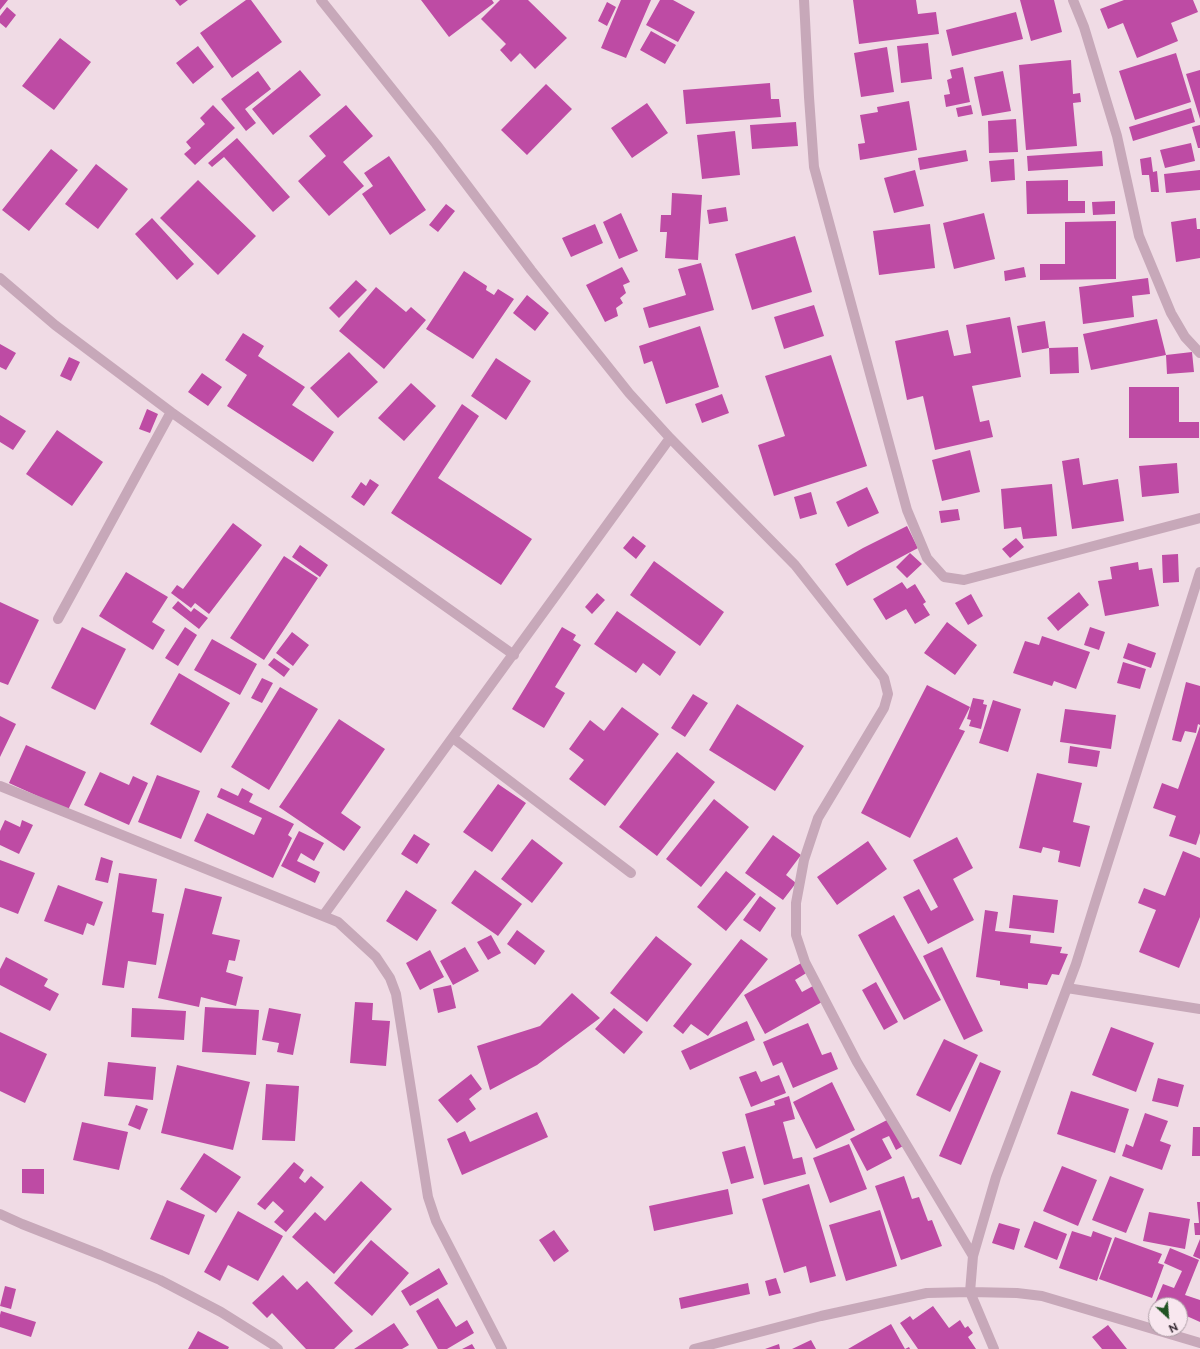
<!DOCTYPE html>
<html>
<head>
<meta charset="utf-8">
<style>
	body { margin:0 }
	#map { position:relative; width:1200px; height:1349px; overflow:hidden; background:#f0dbe5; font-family:Raleway,sans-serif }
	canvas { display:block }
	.north { position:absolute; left:1148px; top:1297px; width:40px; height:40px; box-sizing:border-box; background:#f8e7ef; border:1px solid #aa9ba3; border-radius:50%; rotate:154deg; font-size:11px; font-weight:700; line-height:16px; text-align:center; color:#342831 }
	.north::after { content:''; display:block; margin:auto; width:14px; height:18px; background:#205322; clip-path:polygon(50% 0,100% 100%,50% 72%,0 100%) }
</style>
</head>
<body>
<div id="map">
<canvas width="1200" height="1349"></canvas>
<div class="north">N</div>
</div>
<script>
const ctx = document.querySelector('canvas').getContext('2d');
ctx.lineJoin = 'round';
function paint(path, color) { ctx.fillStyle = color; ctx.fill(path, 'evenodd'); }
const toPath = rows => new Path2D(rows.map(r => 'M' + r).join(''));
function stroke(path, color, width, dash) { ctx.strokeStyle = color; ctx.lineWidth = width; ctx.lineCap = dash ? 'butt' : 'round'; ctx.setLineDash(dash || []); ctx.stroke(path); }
paint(toPath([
	[0,0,8,0,0,10],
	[175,0,188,0,180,6],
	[246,0,251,0,282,42,232,78,200,33],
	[421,0,492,0,494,3,449,37],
	[500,0,528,0,567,38,535,69,520,53,511,62,500,50,506,44,481,19],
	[621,0,651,0,626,58,601,48],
	[660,0,673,0,695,12,678,42,646,25],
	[853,0,916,0,918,14,936,12,939,34,859,44],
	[1020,0,1054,0,1062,32,1031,41],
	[1124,0,1193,0,1198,12,1171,23,1178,41,1137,58,1123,23,1108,29,1100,9],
	[607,2,616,7,607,26,598,21],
	[7,7,16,15,6,28,0,23,0,16],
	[1016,12,1023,39,952,56,946,30],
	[651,31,676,45,665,64,640,50],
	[60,38,91,62,54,110,22,86],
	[928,43,932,79,901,83,897,46],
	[198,46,214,67,193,84,176,63],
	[887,47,894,92,861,97,854,53],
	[1176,53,1191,102,1135,120,1119,71],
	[1071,60,1073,94,1080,93,1081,102,1073,103,1077,146,1026,150,1019,65],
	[963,67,970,102,946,107,944,95,950,94,947,80,952,78,950,70],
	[300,70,321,95,273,135,252,109],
	[1200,70,1200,119,1186,74],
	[258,71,271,89,245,109,256,123,246,131,221,99],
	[1003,71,1011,111,982,116,974,77],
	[770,83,771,99,779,99,781,117,686,124,683,90],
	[546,84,572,109,527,155,501,130],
	[909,101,917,150,860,160,858,144,865,143,860,115,878,112,877,107],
	[647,103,668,133,632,158,611,128],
	[213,105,235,128,195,165,184,154,191,148,186,142,205,124,200,118],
	[346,105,373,136,343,162,364,186,329,216,298,181,326,156,309,136],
	[971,105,973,114,958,117,956,108],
	[1191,108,1195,122,1133,141,1129,127],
	[1016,119,1018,152,989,153,988,121],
	[796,122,798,146,752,149,750,125],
	[1200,125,1200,148,1198,148,1192,127],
	[735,131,740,175,702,179,697,135],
	[237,138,290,197,273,212,224,157,212,167,208,163],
	[1191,143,1195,161,1165,168,1160,150],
	[51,149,78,170,29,231,2,210],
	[966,150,968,161,920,170,918,158],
	[1102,151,1103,166,1028,171,1027,156],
	[389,156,426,210,390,235,362,194,373,186,364,173],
	[1151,157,1153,172,1157,171,1159,192,1151,192,1149,175,1142,175,1140,159],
	[1014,159,1015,180,991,182,989,161],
	[96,164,128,189,98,229,65,204],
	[915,170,924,206,894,213,884,178],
	[1200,170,1200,190,1166,193,1164,174],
	[198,180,256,236,218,275,160,218],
	[1068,180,1068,201,1085,201,1085,213,1027,214,1026,181],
	[672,193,702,195,698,260,665,258,667,232,660,232,661,215,671,215],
	[1115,201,1115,214,1093,215,1092,202],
	[446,204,455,211,438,232,429,225],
	[726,207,728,221,709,224,707,210],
	[621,213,638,251,619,259,603,222],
	[984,213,995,259,954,269,943,223],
	[152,218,194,264,177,280,135,234],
	[1196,218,1197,229,1200,229,1200,258,1176,262,1171,222],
	[1116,221,1116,279,1040,280,1040,264,1065,264,1065,222],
	[595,224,603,243,571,257,562,238],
	[930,224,935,268,879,275,873,231],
	[795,236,812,292,752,310,735,254],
	[701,263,714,310,649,328,643,308,686,295,678,269],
	[622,267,630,282,623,285,626,293,620,298,623,303,616,308,618,316,605,322,586,285],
	[1024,267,1026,277,1005,281,1004,271],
	[464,271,487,286,486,290,494,295,498,289,514,299,473,359,426,329],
	[1148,278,1150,294,1132,296,1134,317,1083,324,1079,287],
	[356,280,367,290,339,318,329,308],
	[376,287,406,312,411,307,426,320,384,369,339,331],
	[527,295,549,313,535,331,513,313],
	[814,305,824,336,784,349,774,317],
	[1010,317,1021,377,972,386,980,422,989,420,993,437,935,450,923,396,907,400,895,341,948,330,954,356,971,353,966,325],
	[1157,319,1166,355,1091,370,1083,334],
	[1045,321,1049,348,1022,353,1017,326],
	[700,326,719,387,666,404,652,361,644,364,639,346],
	[243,333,264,346,258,356,305,387,292,405,334,432,313,462,227,406,247,375,225,360],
	[0,344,16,353,6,370,0,367],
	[1078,347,1079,373,1050,374,1049,348],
	[349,352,378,382,338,418,310,388],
	[1192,352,1194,372,1167,374,1166,355],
	[831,355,867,466,774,496,758,445,785,436,765,376],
	[69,357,80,362,71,381,60,376],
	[496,358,531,381,506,420,471,396],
	[202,373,222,387,208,406,188,392],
	[411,383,436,406,404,441,378,418],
	[1129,387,1179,387,1179,422,1199,422,1199,438,1129,438],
	[722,394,729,413,702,423,695,404],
	[462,404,479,416,438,478,532,539,501,585,391,513],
	[147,409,158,414,150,433,139,429],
	[0,415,26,431,13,450,0,442],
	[57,430,103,462,72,506,26,474],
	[970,450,980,492,942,501,932,460],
	[1079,458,1083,485,1118,479,1124,521,1072,529,1062,461],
	[1177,463,1179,493,1142,497,1139,466],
	[370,479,379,485,364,506,351,497,361,482,366,486],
	[1052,484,1057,536,1023,539,1021,527,1004,529,1001,489],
	[867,487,879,513,848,527,836,502],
	[811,492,817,514,800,519,794,497],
	[958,509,960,520,941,523,939,511],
	[233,523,262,545,209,614,195,603,191,608,171,593,177,585,183,589],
	[907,526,918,548,847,586,835,564,863,548],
	[633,536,646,546,636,559,623,548],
	[1016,538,1024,547,1010,558,1002,549],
	[300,545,328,565,320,577,292,557],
	[910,553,922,564,907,578,896,567],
	[1178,554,1179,582,1163,583,1162,555],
	[284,556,318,578,264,660,230,638],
	[654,561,724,612,700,646,630,595],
	[1138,562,1139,570,1152,568,1159,606,1105,616,1098,581,1112,579,1110,567],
	[126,572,168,597,152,622,165,630,153,650,99,616],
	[902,582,907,589,915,584,926,602,923,604,930,615,915,624,906,609,886,620,873,599],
	[1079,592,1089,605,1058,631,1047,618],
	[597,593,605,600,592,614,585,607],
	[971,594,983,616,968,625,955,603],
	[178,601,191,612,194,608,208,618,199,629,172,608],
	[0,602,39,620,8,685,0,682],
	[617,611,676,652,660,676,643,663,636,673,594,644],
	[947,622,977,645,955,675,924,653],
	[82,627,126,649,95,710,51,688],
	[185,627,197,635,178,666,165,658],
	[562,627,576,635,573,640,581,645,555,687,565,693,544,728,512,709],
	[1090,627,1105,632,1099,650,1084,645],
	[292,632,309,645,293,666,276,653],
	[1042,636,1090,652,1076,689,1054,681,1052,686,1013,673,1025,641,1039,645],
	[212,639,257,664,240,695,194,670],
	[1128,643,1156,653,1151,668,1123,658],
	[274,658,290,669,284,677,268,665],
	[1123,662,1146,669,1140,689,1117,683],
	[179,673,230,703,201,753,150,724],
	[262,678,273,683,262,703,251,698],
	[1186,682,1200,686,1200,725,1198,724,1196,733,1185,731,1181,742,1172,740],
	[927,685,970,707,959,729,965,731,910,838,861,813],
	[280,687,318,709,269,790,231,767],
	[693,694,708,703,685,737,671,728],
	[973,698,984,700,983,704,987,705,981,729,969,726,971,720,967,719],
	[993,700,1021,709,1008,752,979,743],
	[737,704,804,746,775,791,709,750],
	[622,707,659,734,605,806,569,779,584,760,569,749,590,720,604,731],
	[1065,709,1116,715,1111,749,1060,742],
	[0,716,16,724,0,757],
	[339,719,385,749,341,813,361,827,344,851,279,807],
	[1200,726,1200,833,1196,845,1169,836,1176,816,1153,808,1162,783,1178,789],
	[26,745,86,772,68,810,9,783],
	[1070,746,1100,751,1097,767,1068,763],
	[677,752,715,782,657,856,619,827],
	[100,772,129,785,133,776,148,783,129,825,84,805],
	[1037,773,1082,783,1073,822,1090,826,1080,867,1058,862,1060,851,1043,847,1041,853,1019,848],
	[157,775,200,791,181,839,138,822],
	[498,784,526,803,492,852,463,832],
	[221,788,238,796,242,788,253,794,249,802,294,824,288,835,292,838,273,878,194,841,207,813,254,835,262,818,217,797],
	[714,799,749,827,701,887,666,859],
	[5,820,20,827,22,820,33,825,19,854,0,845,0,831],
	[299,831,324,843,314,861,301,853,297,861,320,872,315,883,281,866],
	[414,834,430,844,417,864,401,854],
	[773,835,801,855,786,875,796,883,783,900,745,873],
	[957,837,973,868,953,879,974,920,928,944,903,897,919,889,931,911,938,907,913,860],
	[532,839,563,863,532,903,501,879],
	[868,841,887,869,837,905,817,877],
	[1183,851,1200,858,1200,917,1179,968,1139,952,1156,910,1138,903,1144,888,1165,896],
	[101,857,113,861,108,883,95,880],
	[0,860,35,873,18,914,0,907],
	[475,870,522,904,498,936,451,903],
	[726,871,756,894,726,931,697,907],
	[119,873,157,879,152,912,164,914,156,965,128,961,124,988,102,985],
	[58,885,103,902,94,926,87,923,83,935,44,921],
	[185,888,222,897,212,934,240,940,235,961,229,960,226,972,243,977,236,1006,201,997,199,1007,158,998],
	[406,890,437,910,417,941,386,921],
	[1013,895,1058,900,1054,933,1009,928],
	[760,896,776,908,760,932,743,920],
	[985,910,998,912,995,931,1031,935,1030,943,1062,947,1060,953,1068,954,1059,975,1052,974,1047,985,1028,983,1028,989,1000,985,1000,981,976,977],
	[894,915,941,1000,904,1020,858,935],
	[517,930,545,951,535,965,507,944],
	[491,935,501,953,488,960,477,942],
	[656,936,692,964,647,1022,610,993],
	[741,939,768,959,708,1036,691,1024,683,1034,673,1026],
	[465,947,479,971,453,985,440,961],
	[942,947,983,1031,964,1040,923,956],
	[430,950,444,977,420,990,406,963],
	[6,957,48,979,44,986,59,994,50,1011,0,985,0,969],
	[803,962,808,972,795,980,802,992,813,986,822,1002,765,1034,744,995],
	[876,982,898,1022,884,1030,862,990],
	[451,985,456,1008,438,1013,433,989],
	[572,993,600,1018,537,1065,490,1090,477,1046,540,1026],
	[355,1002,373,1003,372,1020,390,1021,386,1066,350,1063],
	[205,1007,259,1010,256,1055,202,1052],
	[132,1008,186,1011,184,1040,131,1037],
	[269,1008,301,1014,293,1055,277,1052,279,1043,262,1040],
	[614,1008,643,1032,624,1054,595,1029],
	[747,1021,755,1040,690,1070,681,1051],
	[808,1023,822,1055,831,1052,838,1069,793,1088,782,1062,773,1066,763,1042],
	[1111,1027,1154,1043,1136,1092,1092,1075],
	[0,1032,47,1054,25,1103,0,1091],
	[944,1039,978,1055,950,1112,916,1095],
	[108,1062,156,1067,153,1100,104,1096],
	[980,1062,1001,1071,961,1165,939,1156],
	[177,1065,250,1082,233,1150,161,1133],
	[756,1071,761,1082,779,1075,786,1093,751,1107,739,1077],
	[471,1074,482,1089,469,1099,476,1109,457,1123,438,1100],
	[1158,1078,1184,1085,1178,1107,1152,1101],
	[832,1082,855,1130,816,1149,793,1102],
	[266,1084,299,1086,295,1141,262,1140],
	[1071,1091,1129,1109,1115,1153,1057,1134],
	[789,1096,795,1119,783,1122,793,1159,802,1157,806,1174,764,1185,745,1114,775,1105,774,1101],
	[136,1105,148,1109,140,1130,128,1125],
	[537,1112,548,1137,462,1175,447,1139,465,1131,470,1142],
	[1145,1113,1168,1121,1160,1141,1171,1145,1162,1170,1122,1156,1126,1144,1133,1147],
	[889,1119,903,1146,896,1150,889,1136,882,1139,892,1158,867,1171,850,1139],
	[82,1122,128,1132,119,1170,73,1160],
	[1193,1127,1200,1127,1200,1156,1192,1156],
	[849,1144,867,1189,830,1203,813,1158],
	[745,1146,754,1178,731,1184,722,1152],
	[204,1153,241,1177,216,1213,180,1189],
	[294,1162,304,1170,299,1178,305,1183,311,1176,324,1187,286,1232,274,1222,284,1211,273,1201,265,1210,257,1204],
	[1062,1166,1097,1180,1078,1226,1043,1211],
	[22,1169,44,1169,44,1194,22,1193],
	[904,1176,912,1199,919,1197,928,1221,932,1220,942,1246,901,1260,875,1186],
	[1110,1176,1144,1189,1126,1233,1092,1220],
	[361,1181,392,1209,334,1274,292,1237,315,1212,325,1221],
	[809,1184,836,1276,810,1283,806,1266,784,1273,762,1199],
	[728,1189,733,1214,654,1231,649,1206],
	[167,1200,205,1215,189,1255,150,1239],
	[1197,1202,1200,1202,1200,1235,1195,1235,1194,1223,1199,1223],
	[880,1210,897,1266,846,1281,829,1225],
	[238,1211,283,1236,258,1281,228,1265,220,1281,204,1272],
	[1149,1212,1190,1219,1185,1249,1143,1241],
	[1034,1221,1067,1234,1057,1260,1024,1247],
	[999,1223,1020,1229,1014,1250,992,1243],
	[554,1230,569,1251,554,1262,539,1240],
	[1072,1231,1091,1237,1093,1231,1112,1238,1097,1281,1059,1268],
	[1115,1237,1162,1254,1158,1263,1164,1265,1152,1298,1099,1279],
	[1200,1239,1200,1259,1193,1256],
	[371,1240,409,1273,372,1316,334,1283],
	[1170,1248,1199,1260,1185,1295,1200,1300,1200,1322,1180,1313,1180,1305,1160,1305,1155,1303,1163,1284,1174,1288,1182,1271,1164,1263],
	[439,1268,448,1284,410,1306,401,1291],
	[283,1275,297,1290,307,1281,353,1331,334,1349,306,1349,272,1313,267,1318,252,1303],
	[776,1278,781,1293,769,1296,765,1281],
	[748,1283,750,1294,681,1309,679,1298],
	[5,1286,16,1289,11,1309,0,1306],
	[438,1298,456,1327,467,1320,474,1333,447,1349,438,1349,416,1311],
	[933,1306,949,1328,960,1320,965,1328,968,1326,973,1333,968,1337,976,1349,918,1349,900,1323,910,1316,913,1320],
	[1,1311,36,1322,31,1337,0,1327,0,1315],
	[394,1323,409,1345,402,1349,354,1349],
	[891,1324,905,1349,909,1347,910,1349,848,1349],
	[1108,1325,1127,1349,1102,1349,1092,1337],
	[198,1331,229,1347,228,1349,188,1349],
	[811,1340,816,1349,792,1349],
	[472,1344,475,1349,462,1349],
	[779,1344,780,1349,765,1349]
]), '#be4ba4');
stroke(toPath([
	[321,0,436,144,531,270,629,393,670,438,795,565,884,678,888,694,884,708,818,818,804,860,796,903,796,935,805,962,857,1062,973,1256],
	[804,0,809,97,814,167,907,510,927,558,944,577,964,580,1200,518],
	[1073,0,1084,27,1117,136,1139,236,1171,313,1185,337,1200,353],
	[0,278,55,325,171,412,514,655],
	[58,619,171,412],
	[453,738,631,873],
	[0,786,338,922,376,957,390,978,396,994,428,1197,436,1221,502,1349],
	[323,916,670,438],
	[1067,988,1200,1009],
	[0,1214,22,1224,101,1255,160,1280,221,1312,272,1344,278,1349],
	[694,1349,821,1316,927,1293,970,1292,1017,1293,1042,1296,1200,1343],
	[994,1349,970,1292,973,1256,996,1177,1076,964,1095,903,1200,572]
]), '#c7a8b9', 10);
</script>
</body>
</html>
